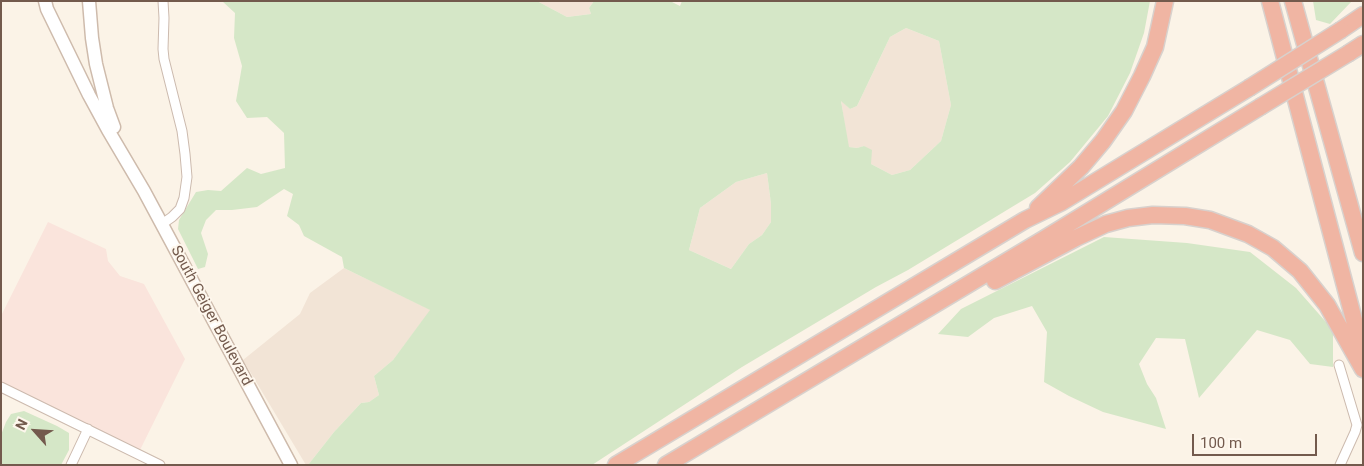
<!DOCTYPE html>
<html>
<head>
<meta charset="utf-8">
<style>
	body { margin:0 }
	#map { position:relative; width:1364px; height:466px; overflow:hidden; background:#fbf3e7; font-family:Roboto,sans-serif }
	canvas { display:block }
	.frame { position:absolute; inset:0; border:2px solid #735a4d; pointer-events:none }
	.north { position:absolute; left:10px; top:406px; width:50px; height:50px; -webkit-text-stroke:4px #fef7ed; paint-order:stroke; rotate:296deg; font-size:14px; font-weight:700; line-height:20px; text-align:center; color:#735a4d }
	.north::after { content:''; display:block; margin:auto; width:18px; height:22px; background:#735a4d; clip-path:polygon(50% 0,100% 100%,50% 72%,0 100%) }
	.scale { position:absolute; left:1192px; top:434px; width:125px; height:22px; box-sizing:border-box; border:2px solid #735a4d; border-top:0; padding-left:6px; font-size:15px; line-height:18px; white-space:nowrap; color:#735a4d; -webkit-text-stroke:4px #fef7ed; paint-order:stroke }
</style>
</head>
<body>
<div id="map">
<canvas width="1364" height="466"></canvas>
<div class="frame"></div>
<div class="north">N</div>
<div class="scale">100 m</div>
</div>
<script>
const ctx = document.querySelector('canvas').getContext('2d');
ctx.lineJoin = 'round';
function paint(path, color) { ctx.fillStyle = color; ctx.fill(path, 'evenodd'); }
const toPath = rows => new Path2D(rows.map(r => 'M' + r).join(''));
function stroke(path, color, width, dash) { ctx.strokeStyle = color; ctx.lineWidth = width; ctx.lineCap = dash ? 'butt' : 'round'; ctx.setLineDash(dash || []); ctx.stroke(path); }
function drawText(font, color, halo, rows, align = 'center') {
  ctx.font = font + ' Roboto,sans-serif'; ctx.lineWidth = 4; ctx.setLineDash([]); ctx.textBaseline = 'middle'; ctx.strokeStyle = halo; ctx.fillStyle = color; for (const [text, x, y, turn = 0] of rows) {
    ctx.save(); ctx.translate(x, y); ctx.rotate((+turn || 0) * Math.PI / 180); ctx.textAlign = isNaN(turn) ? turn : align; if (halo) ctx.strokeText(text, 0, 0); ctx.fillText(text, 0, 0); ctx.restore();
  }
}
paint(toPath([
	[537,1,594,1,589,8,591,14,567,17],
	[906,28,939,41,951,105,941,141,910,170,892,175,871,164,864,146,857,148,848,147,841,100,850,109,857,106,890,37],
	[767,173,771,204,771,222,762,235,749,244,731,269,689,250,700,208,736,182],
	[344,268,431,310,393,360,374,376,379,395,369,402,361,403,334,432,308,465,306,465,243,360,300,314,310,293]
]), '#f2e4d6');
paint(toPath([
	[48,222,106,249,108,261,120,276,144,284,185,359,140,450,1,382,1,316]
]), '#fae4dc');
paint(toPath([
	[222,1,537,1,567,17,591,14,589,8,594,1,670,1,680,6,682,1,1121,1,1123,2,1150,1,1144,33,1130,73,1108,116,1070,162,1035,193,908,270,876,287,742,367,592,465,308,465,334,432,361,403,369,402,379,395,374,376,393,360,430,310,344,268,342,257,304,236,299,225,287,216,293,194,284,189,257,207,232,210,216,210,206,220,201,233,208,254,205,267,198,269,178,229,179,220,196,192,208,190,221,191,247,168,261,174,285,168,284,133,267,117,247,118,236,101,242,66,234,38,235,13],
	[906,28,939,41,951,105,941,141,910,170,892,175,871,164,872,150,864,146,857,148,849,147,841,101,850,109,857,106,890,37],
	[767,173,771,204,771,222,762,235,749,244,731,269,689,250,700,208,736,182],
	[1313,1,1352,1,1330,24,1316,20],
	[1104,237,1187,243,1250,252,1296,288,1333,330,1333,367,1310,364,1290,340,1257,330,1199,398,1185,339,1156,338,1139,364,1147,384,1156,398,1166,429,1103,412,1069,396,1044,382,1047,332,1032,306,994,318,968,337,938,334,961,309],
	[24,411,57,426,69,433,69,450,61,465,1,465,1,435,6,422,11,414]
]), '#d5e7c7');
const street = toPath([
	[162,224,172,217,180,209,184,198,187,177,185,154,182,131,164,59,163,49,164,18,163,1],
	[1339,365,1357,425,1355,432,1340,465],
	[1,387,160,465],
	[71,465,88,429]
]);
const secondary = toPath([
	[45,1,47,9,89,95,108,130,144,191,291,465],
	[89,1,92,38,96,64,107,108,114,127]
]);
const highway = toPath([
	[1270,1,1363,354],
	[1293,1,1363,253],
	[1341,30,1363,15],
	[1349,53,1363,44],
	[1038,208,1081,167,1103,141,1124,111,1142,76,1155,47,1165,1],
	[995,281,1076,238,1106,224,1128,218,1153,215,1185,216,1210,220,1248,234,1273,248,1300,271,1327,305,1363,369],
	[616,465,1025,220,1062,202,1249,88],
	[666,465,1044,239,1260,107]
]);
stroke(street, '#ccbaae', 11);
stroke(secondary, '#cebbac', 15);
stroke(highway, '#d8d1cd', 19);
stroke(street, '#fff', 9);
stroke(secondary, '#fff', 12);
stroke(highway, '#f0b5a3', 16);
const highwayBridge = toPath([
	[1249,88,1341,30],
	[1260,107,1349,53]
]);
stroke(highwayBridge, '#d8d1cd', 19, []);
stroke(highwayBridge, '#f0b5a3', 16);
drawText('15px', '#735a4d', '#fef7ed', [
	["South Geiger Boulevard",211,316,62]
]);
</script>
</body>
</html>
